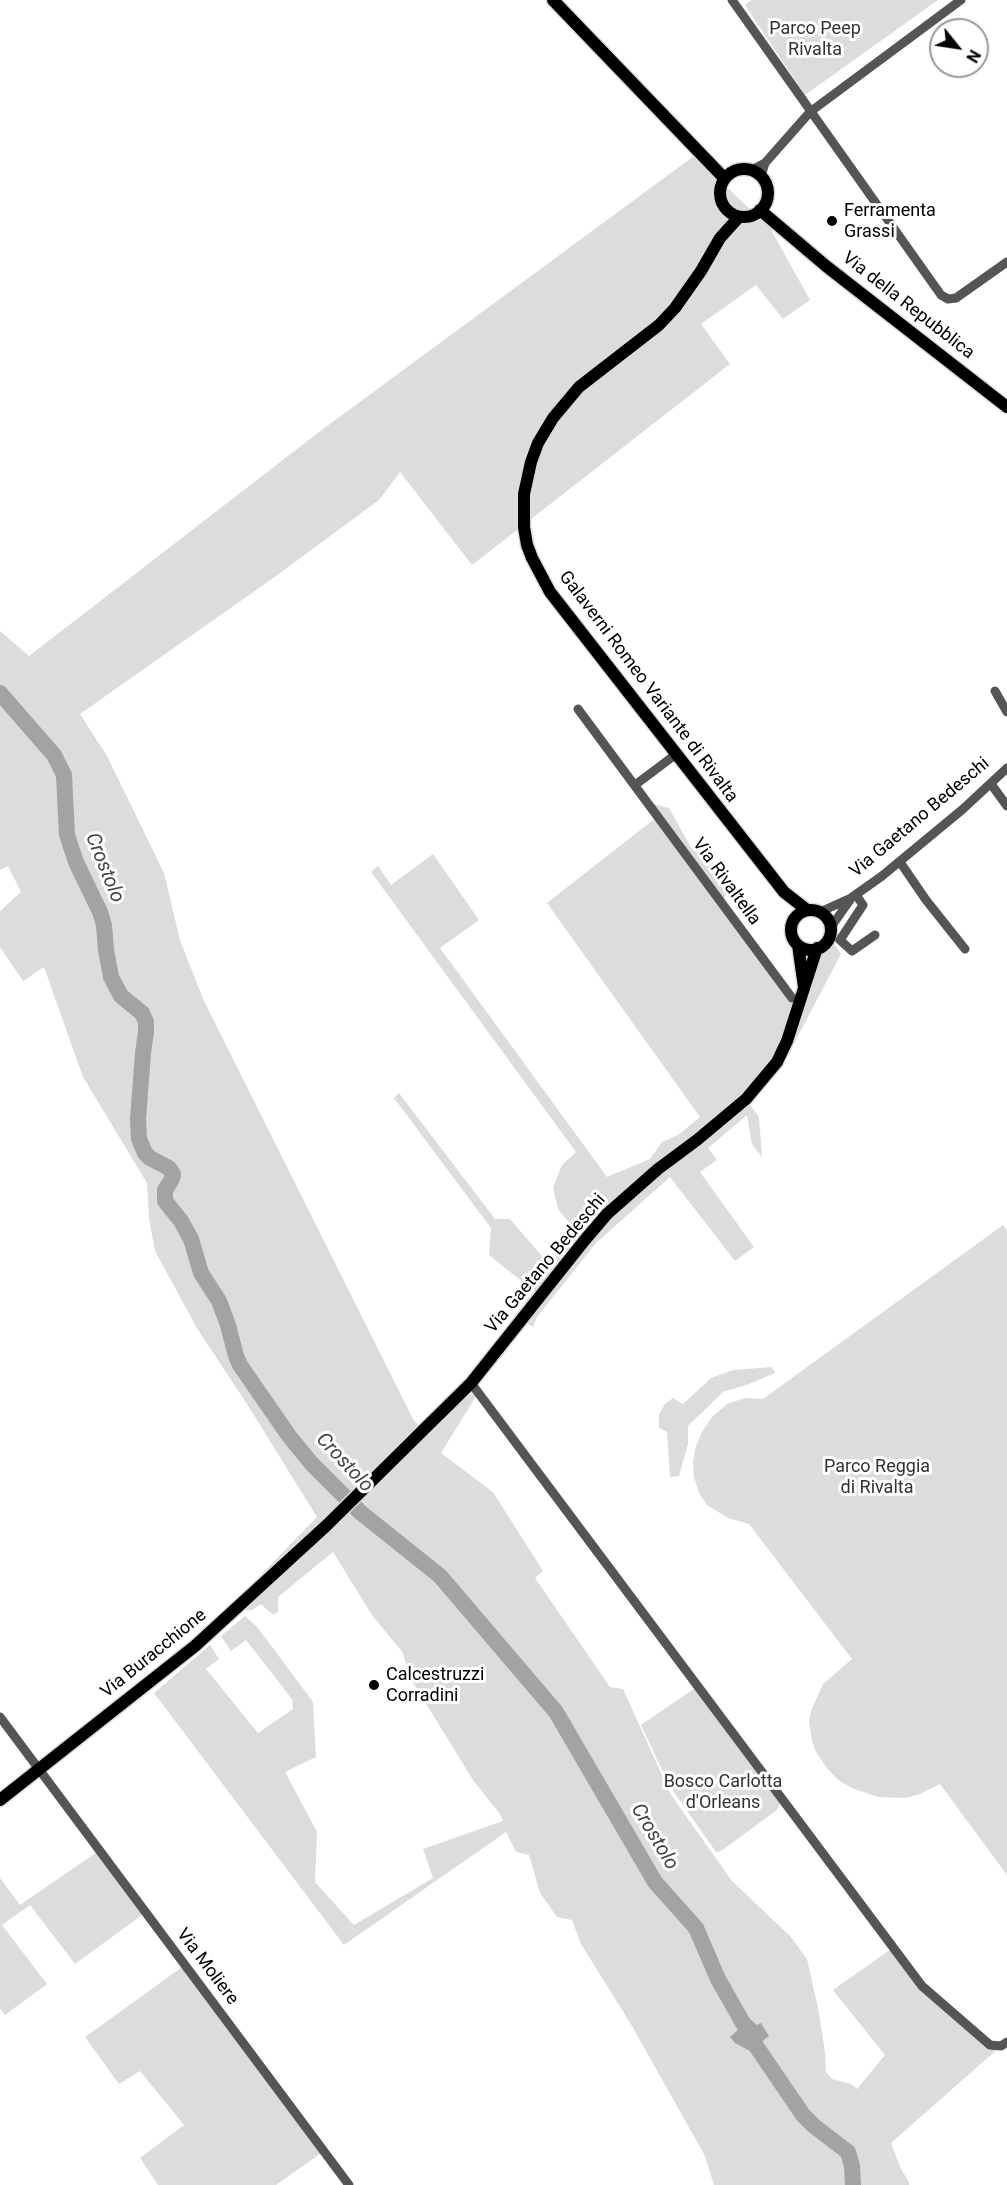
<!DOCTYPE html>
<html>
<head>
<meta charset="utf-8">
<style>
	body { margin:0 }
	#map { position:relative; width:1007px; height:2185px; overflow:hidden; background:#fff; font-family:Roboto,sans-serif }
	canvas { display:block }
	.north { position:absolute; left:929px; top:18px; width:60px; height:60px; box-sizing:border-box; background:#fff; border:2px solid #999; border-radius:50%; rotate:120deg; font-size:16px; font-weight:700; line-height:24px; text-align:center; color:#000 }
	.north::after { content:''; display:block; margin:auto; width:21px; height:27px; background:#000; clip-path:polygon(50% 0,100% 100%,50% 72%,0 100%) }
</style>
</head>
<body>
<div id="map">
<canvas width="1007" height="2185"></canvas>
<div class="north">N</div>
</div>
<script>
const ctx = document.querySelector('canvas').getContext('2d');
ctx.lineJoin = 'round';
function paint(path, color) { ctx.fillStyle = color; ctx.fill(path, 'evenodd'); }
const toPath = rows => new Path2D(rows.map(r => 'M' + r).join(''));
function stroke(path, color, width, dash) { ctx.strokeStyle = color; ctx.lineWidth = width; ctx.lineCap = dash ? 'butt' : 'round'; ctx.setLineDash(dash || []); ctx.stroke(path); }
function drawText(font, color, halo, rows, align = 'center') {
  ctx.font = font + ' Roboto,sans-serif'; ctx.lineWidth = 6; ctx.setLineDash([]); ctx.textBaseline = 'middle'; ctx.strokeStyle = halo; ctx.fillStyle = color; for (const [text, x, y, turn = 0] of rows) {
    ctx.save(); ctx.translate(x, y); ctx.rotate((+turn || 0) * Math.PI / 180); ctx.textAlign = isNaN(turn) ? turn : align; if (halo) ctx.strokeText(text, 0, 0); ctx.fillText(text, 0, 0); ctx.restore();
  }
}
paint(toPath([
	[752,0,938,0,805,95,745,5],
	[694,156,770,228,810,300,783,319,756,285,701,324,730,364,472,565,400,472,379,500,276,576,80,714,107,756,164,873,180,940,203,999,414,1421,429,1435,459,1404,472,1393,478,1393,441,1453,493,1492,543,1571,535,1578,610,1687,623,1689,671,1795,732,1881,790,1936,807,1959,818,2008,825,2052,826,2072,832,2079,851,2084,857,2089,885,2055,833,1990,894,1947,922,1986,990,2045,1001,2046,891,2143,901,2169,909,2182,909,2185,714,2185,704,2154,632,2026,581,1944,572,1920,557,1917,540,1893,529,1855,516,1852,506,1832,344,1945,154,1693,210,1645,219,1659,206,1669,258,1733,293,1709,292,1699,246,1640,231,1651,221,1636,245,1616,258,1628,313,1702,316,1757,285,1772,317,1832,315,1882,354,1925,433,1878,423,1849,503,1821,500,1814,473,1780,409,1676,403,1653,372,1615,333,1552,278,1597,278,1612,273,1615,261,1604,252,1610,235,1611,248,1588,317,1517,247,1404,198,1330,155,1251,149,1219,147,1183,83,1077,44,967,23,981,0,947,0,911,21,892,8,866,0,870,0,631,29,656,319,432],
	[647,802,669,808,692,849,705,853,732,883,722,904,792,998,809,964,834,944,841,954,787,1057,750,1105,759,1117,762,1157,752,1144,747,1115,708,1148,717,1160,700,1172,754,1247,735,1261,670,1177,596,1243,537,1317,533,1327,515,1315,534,1291,489,1255,491,1228,394,1098,399,1093,495,1219,510,1219,548,1263,570,1224,558,1209,553,1188,562,1165,576,1152,371,872,378,866,391,885,433,854,479,920,440,948,607,1177,650,1159,662,1142,678,1135,700,1117,547,903,657,817],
	[1003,1225,1007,1231,1007,1875,940,1784,918,1795,904,1798,878,1797,852,1788,838,1780,826,1767,816,1752,812,1741,809,1721,811,1711,823,1684,852,1659,749,1524,728,1518,707,1505,699,1493,694,1477,693,1462,696,1446,702,1432,712,1417,727,1404,745,1398,763,1399],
	[772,1367,775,1373,749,1384,723,1392,688,1426,688,1444,679,1476,670,1477,667,1432,659,1428,659,1414,665,1404,673,1398,683,1404,711,1378,733,1370],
	[695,1688,781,1801,777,1810,721,1851,716,1852,669,1785,641,1725],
	[100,1850,146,1912,75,1964,30,1905,2,1925,47,1984,5,2015,0,2008,0,1878,20,1905],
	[185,1965,324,2151,276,2185,158,2185,140,2158,184,2125,140,2071,119,2084,85,2037]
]), '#dcdcdc');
paint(toPath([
	[740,2017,749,2018,757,2025,761,2023,769,2036,750,2051,735,2043,730,2037,739,2029]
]), '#a3a3a3');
stroke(toPath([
	[0,693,54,755,64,775,67,835,76,862,100,912,104,925,106,950,111,977,121,996,142,1013,146,1022,146,1032,143,1053,138,1119,139,1139,145,1153,150,1158,169,1168,173,1174,172,1179,165,1190,165,1201,181,1221,191,1239,201,1273,219,1301,228,1325,236,1356,240,1365,289,1436,312,1464,360,1512,440,1576,556,1712,655,1882,696,1928,718,1979,756,2046,803,2115,814,2126,848,2152,852,2166,853,2185]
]), '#a3a3a3', 16);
const major = toPath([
	[553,0,724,178],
	'720 193a24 24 0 1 1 48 0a24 24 0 1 1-48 0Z',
	[760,210,826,266,1007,407],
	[739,217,720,238,701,271,675,308,659,325,579,387,553,418,538,443,531,462,524,494,524,527,527,545,532,558,550,592,784,892,807,910],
	'791 930a20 20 0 1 1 40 0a20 20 0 1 1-40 0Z',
	[798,945,804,987],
	[0,1800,195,1646,327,1525,471,1383,584,1241,607,1214,658,1169,697,1140,746,1099,777,1062,787,1041,817,948]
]);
stroke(major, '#dbdbdb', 15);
stroke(toPath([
	[732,0,941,295,948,299,956,298,1007,262],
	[752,170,765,163,810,112,961,0],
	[761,176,765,163],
	[995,691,1007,712],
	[578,709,792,998],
	[991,784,1007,806],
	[635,785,675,755],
	[900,862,926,900,965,949],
	[856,895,863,905,840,940,852,951,875,935],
	[820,912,851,898,882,876,963,809,1007,768],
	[831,927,850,900],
	[471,1383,922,1986,990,2045,1001,2046,1007,2042],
	[0,1717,349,2185]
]), '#555', 9);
stroke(major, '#000', 12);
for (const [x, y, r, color] of [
	[832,221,6,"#000"],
	[374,1685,6,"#000"]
]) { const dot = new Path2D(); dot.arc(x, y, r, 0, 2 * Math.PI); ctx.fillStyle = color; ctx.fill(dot); stroke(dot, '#fff', 2); }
drawText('18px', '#333', '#fff', [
	["Parco Peep",815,29],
	["Rivalta",815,50],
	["Parco Reggia",877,1467],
	["di Rivalta",877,1488],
	["Bosco Carlotta",723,1782],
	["d'Orleans",723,1803]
]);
drawText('18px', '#000', '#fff', [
	["Ferramenta",844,211],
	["Grassi",844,232],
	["Calcestruzzi",386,1675],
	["Corradini",386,1696]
], 'left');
drawText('18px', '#000', '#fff', [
	["Via della Repubblica",908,306,38],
	["Galaverni Romeo Variante di Rivalta",648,687,53],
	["Via Gaetano Bedeschi",920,818,-40],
	["Via Rivaltella",726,882,54],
	["Via Gaetano Bedeschi",546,1264,-50],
	["Via Buracchione",154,1654,-39],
	["Via Moliere",207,1967,53]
]);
drawText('italic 20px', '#444', '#fff', [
	["Crostolo",104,868,68],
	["Crostolo",344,1463,47],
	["Crostolo",654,1837,59]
]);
</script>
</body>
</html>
